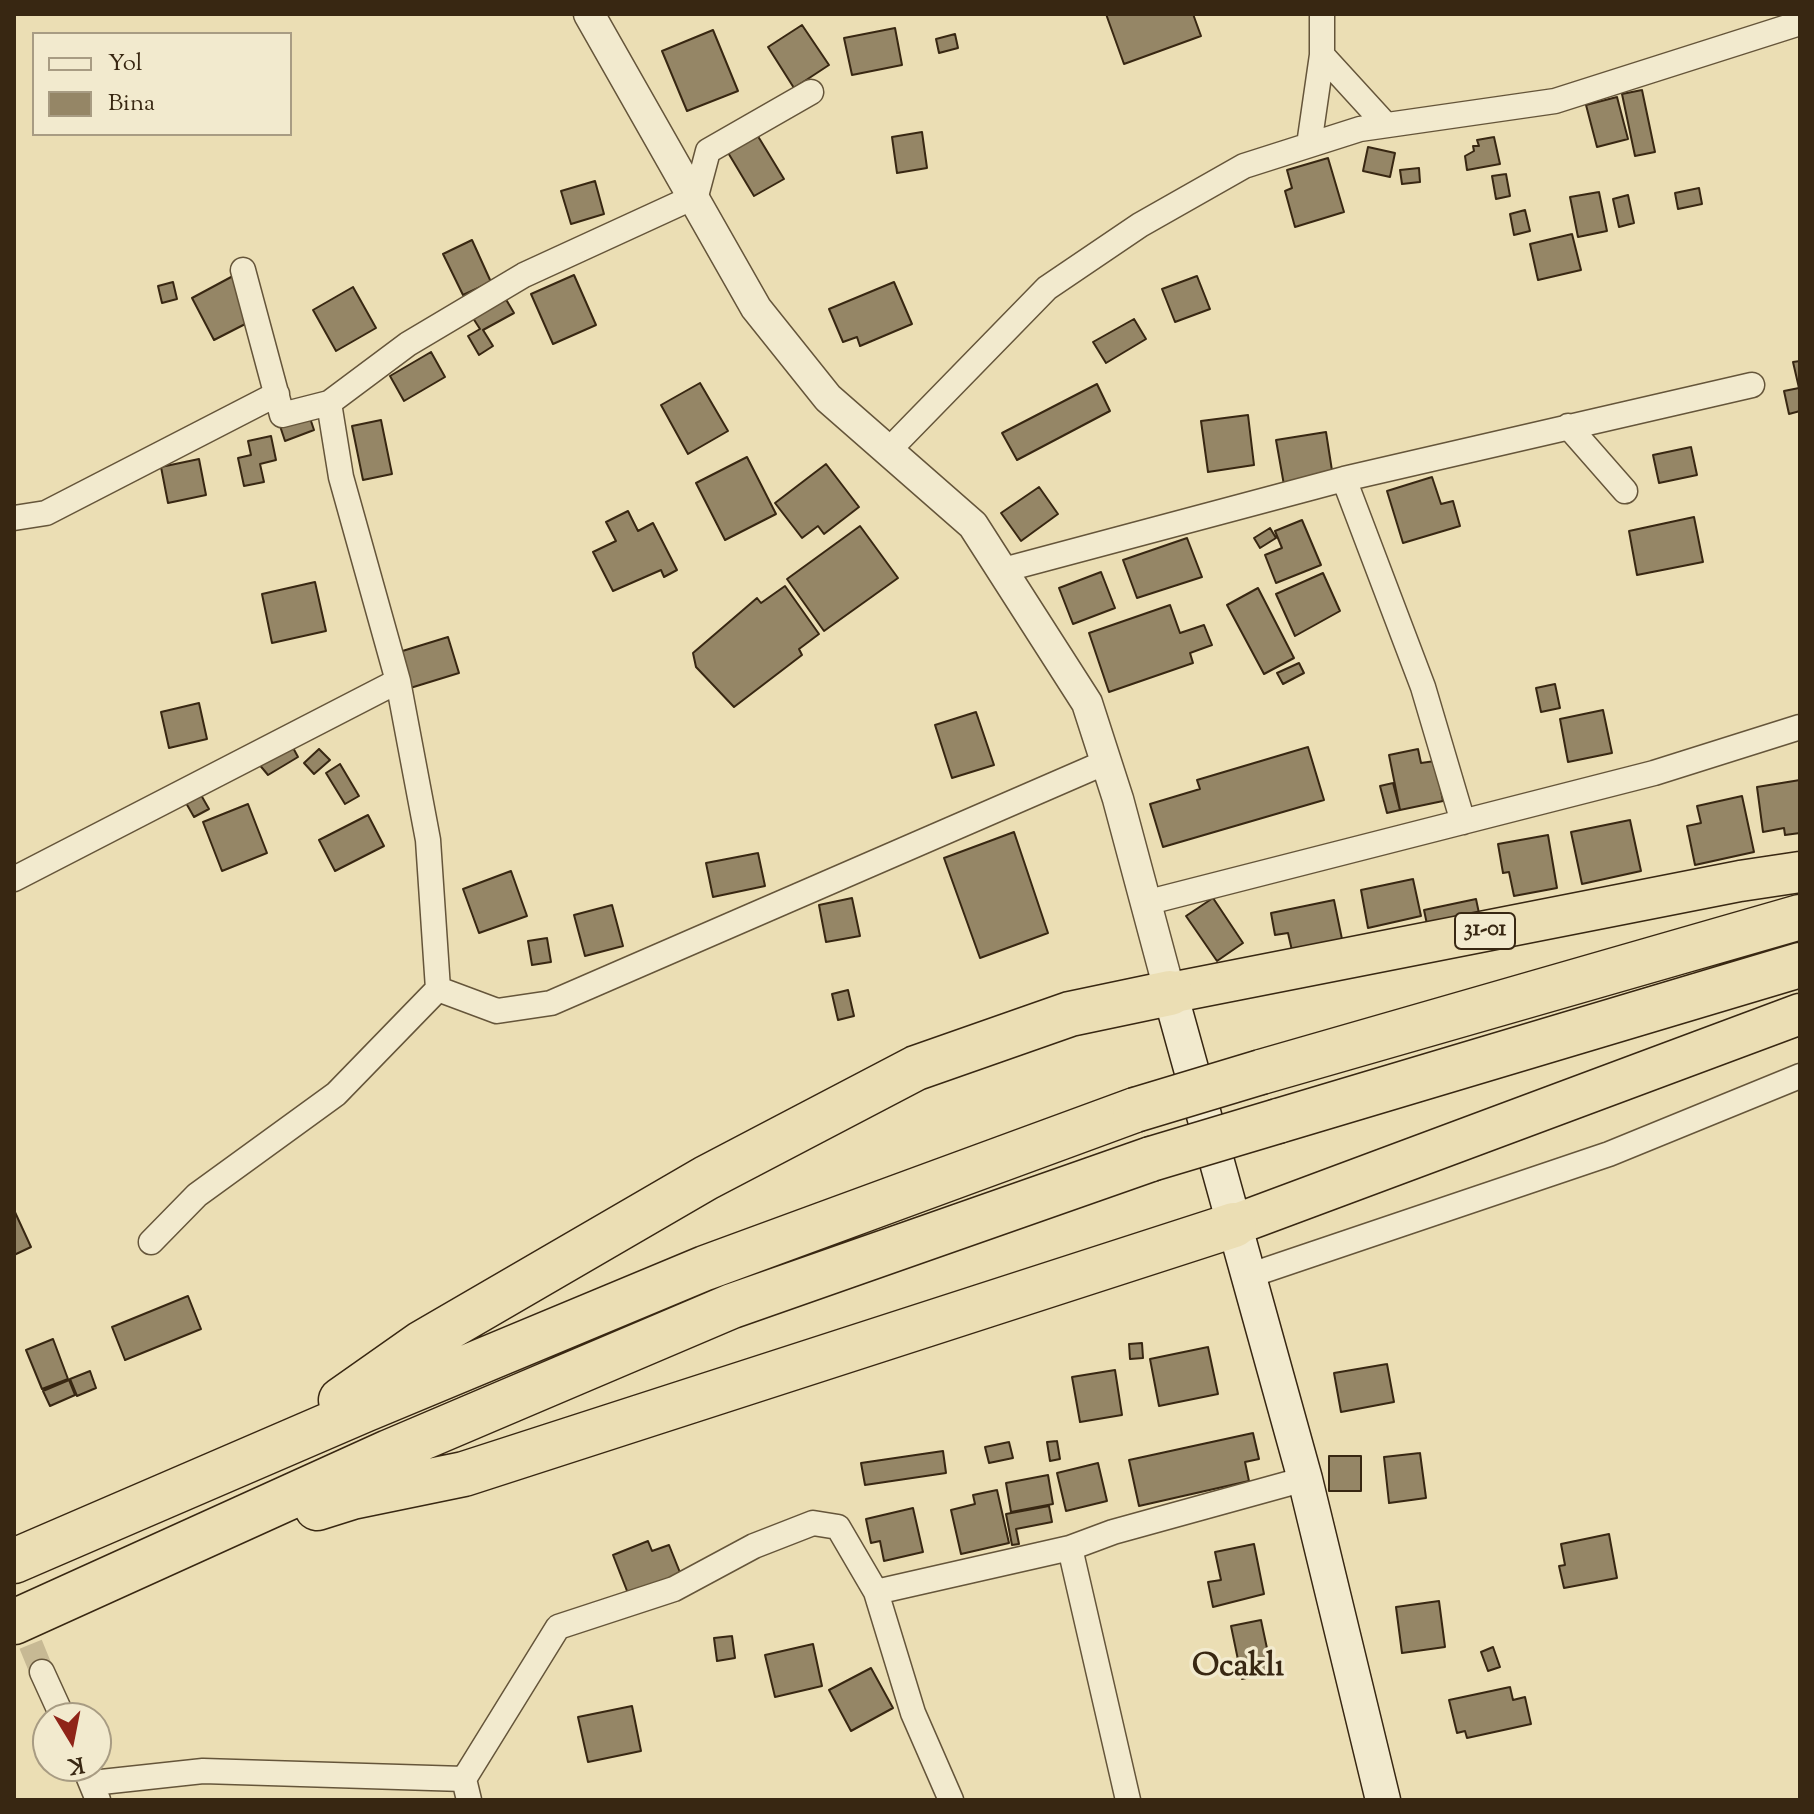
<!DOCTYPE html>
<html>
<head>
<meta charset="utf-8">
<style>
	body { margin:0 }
	#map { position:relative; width:1814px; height:1814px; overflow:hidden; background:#ebdeb4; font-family:"Sorts Mill Goudy",serif }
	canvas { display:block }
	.frame { position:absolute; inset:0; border:16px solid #382712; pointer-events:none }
	.legend { position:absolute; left:32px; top:32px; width:260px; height:104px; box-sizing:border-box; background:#f2eace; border:2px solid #a89c83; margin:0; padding:10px 14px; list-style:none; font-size:24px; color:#382712 }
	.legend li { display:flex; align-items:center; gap:16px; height:40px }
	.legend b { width:40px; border:2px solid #a89c83 }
	.north { position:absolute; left:32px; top:1702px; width:80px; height:80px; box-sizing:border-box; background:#f2eace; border:2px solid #a89c83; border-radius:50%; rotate:170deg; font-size:22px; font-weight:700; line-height:32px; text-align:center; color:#382712 }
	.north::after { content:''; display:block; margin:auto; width:28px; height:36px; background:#8f2418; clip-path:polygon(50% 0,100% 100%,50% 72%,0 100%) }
</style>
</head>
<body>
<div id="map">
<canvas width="1814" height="1814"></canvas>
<div class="frame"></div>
<ul class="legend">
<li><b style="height:10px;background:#f2eace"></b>Yol</li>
<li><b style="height:22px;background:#958666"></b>Bina</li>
</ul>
<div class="north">K</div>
</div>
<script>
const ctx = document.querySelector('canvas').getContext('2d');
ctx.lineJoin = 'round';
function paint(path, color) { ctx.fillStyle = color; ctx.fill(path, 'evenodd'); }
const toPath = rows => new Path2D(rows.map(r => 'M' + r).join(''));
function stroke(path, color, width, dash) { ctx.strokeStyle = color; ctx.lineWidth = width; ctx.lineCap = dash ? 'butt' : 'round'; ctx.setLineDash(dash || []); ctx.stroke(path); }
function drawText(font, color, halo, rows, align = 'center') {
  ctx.font = font + ' "Sorts Mill Goudy",serif'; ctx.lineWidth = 7; ctx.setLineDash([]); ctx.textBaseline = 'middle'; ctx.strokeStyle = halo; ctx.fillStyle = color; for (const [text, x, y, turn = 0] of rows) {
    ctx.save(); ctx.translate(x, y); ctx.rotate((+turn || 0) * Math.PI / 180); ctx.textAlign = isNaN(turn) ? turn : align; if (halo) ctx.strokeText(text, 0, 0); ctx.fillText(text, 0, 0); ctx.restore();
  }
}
const building = toPath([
	[1106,14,1193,14,1201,36,1124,64,1106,14],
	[802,25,829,65,794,88,768,47,802,25],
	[895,28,902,65,852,75,844,38,895,28],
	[713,30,738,91,687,111,662,51,713,30],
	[955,34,958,48,939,53,936,39,955,34],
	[1642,90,1655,152,1635,156,1622,94,1642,90],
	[1617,97,1628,139,1597,147,1586,105,1617,97],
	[922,132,927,168,897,173,892,137,922,132],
	[756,133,784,179,754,196,727,151,756,133],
	[1494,137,1500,164,1467,170,1465,156,1474,151,1473,146,1479,146,1477,140,1494,137],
	[1368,147,1395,153,1390,177,1363,171,1368,147],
	[1328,158,1344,212,1295,227,1285,191,1292,188,1287,170,1328,158],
	[1419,168,1420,182,1402,184,1400,170,1419,168],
	[1506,174,1510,196,1496,199,1492,176,1506,174],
	[595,181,604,214,571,224,561,191,595,181],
	[1699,188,1702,204,1678,209,1675,193,1699,188],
	[1599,192,1607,231,1578,237,1570,197,1599,192],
	[1628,195,1634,223,1619,227,1613,199,1628,195],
	[1525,210,1530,231,1514,235,1510,214,1525,210],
	[1572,234,1581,270,1538,280,1530,244,1572,234],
	[472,240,491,282,463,295,443,254,472,240],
	[574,275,596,325,553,344,531,294,574,275],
	[233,276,255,319,214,340,192,298,233,276],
	[1197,276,1210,309,1175,322,1162,289,1197,276],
	[173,282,177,299,162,303,158,286,173,282],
	[894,282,912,324,860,346,857,337,843,342,829,309,894,282],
	[353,287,376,328,336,351,313,310,353,287],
	[504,296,514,313,483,330,493,346,479,355,468,336,480,329,471,315,504,296],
	[1134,319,1146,339,1106,363,1093,342,1134,319],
	[431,352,445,377,404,401,390,376,431,352],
	[1800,361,1800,411,1789,414,1784,391,1799,388,1793,362,1800,361],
	[700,383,728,431,688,454,661,405,700,383],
	[1097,384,1110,411,1017,460,1002,433,1097,384],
	[309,415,314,430,285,441,280,426,309,415],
	[1248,415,1254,465,1208,472,1201,421,1248,415],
	[381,420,392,474,363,480,352,426,381,420],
	[1326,432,1333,477,1284,485,1276,440,1326,432],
	[271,436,276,460,260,464,264,482,244,486,238,458,251,455,248,441,271,436],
	[1691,447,1697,475,1659,483,1653,455,1691,447],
	[747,457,776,514,725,540,696,483,747,457],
	[199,459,206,495,168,503,161,467,199,459],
	[826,464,859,507,824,534,818,526,802,538,775,503,826,464],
	[1432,477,1441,504,1453,501,1460,526,1403,543,1387,491,1432,477],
	[1039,487,1058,514,1021,541,1001,513,1039,487],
	[628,511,638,531,653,523,677,570,664,577,661,570,613,591,593,552,616,541,606,522,628,511],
	[1694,517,1703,562,1637,575,1629,531,1694,517],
	[1302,520,1321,565,1276,583,1265,555,1282,548,1275,531,1302,520],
	[860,526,898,578,824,631,787,579,860,526],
	[1270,528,1276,538,1260,548,1254,538,1270,528],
	[1187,538,1202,577,1137,598,1123,560,1187,538],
	[1101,572,1115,608,1073,624,1059,588,1101,572],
	[1323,573,1340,611,1295,636,1276,594,1323,573],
	[315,582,326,631,272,643,262,594,315,582],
	[785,586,819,634,799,649,802,655,734,707,696,667,693,653,757,598,761,603,785,586],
	[1258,588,1294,658,1264,674,1227,605,1258,588],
	[1170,605,1180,633,1204,625,1212,645,1190,653,1193,663,1109,692,1089,633,1170,605],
	[448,637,459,673,407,689,396,653,448,637],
	[1299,663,1304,673,1283,684,1277,673,1299,663],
	[1555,684,1560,708,1541,712,1536,688,1555,684],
	[199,703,207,739,169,748,161,712,199,703],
	[1603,710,1612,753,1568,762,1560,719,1603,710],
	[976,712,994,765,952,778,935,725,976,712],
	[291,744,298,757,268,775,258,763,291,744],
	[1308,747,1324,800,1163,847,1150,804,1200,789,1197,780,1308,747],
	[319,749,330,760,314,774,304,763,319,749],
	[1418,749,1421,763,1435,761,1443,801,1400,810,1389,755,1418,749],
	[340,764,359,796,345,804,326,773,340,764],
	[1800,780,1800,833,1785,835,1784,828,1763,832,1757,787,1800,780],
	[1393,783,1400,810,1387,813,1380,786,1393,783],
	[201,795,209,809,194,817,186,803,201,795],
	[1742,796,1754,852,1695,865,1687,826,1701,823,1697,806,1742,796],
	[248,804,267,853,222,871,203,822,248,804],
	[368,815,384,846,335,871,319,840,368,815],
	[1630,820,1641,871,1582,884,1571,832,1630,820],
	[1014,832,1048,933,980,958,944,858,1014,832],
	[1548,835,1557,888,1514,896,1509,872,1503,873,1498,844,1548,835],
	[758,853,765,886,713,897,706,863,758,853],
	[511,871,527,916,479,933,463,889,511,871],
	[1413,879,1421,916,1368,928,1361,890,1413,879],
	[852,898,860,936,826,942,819,905,852,898],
	[1213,898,1243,943,1217,961,1186,916,1213,898],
	[1476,899,1480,918,1428,929,1424,910,1476,899],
	[1334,900,1343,944,1293,955,1288,933,1275,935,1271,913,1334,900],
	[612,905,623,946,585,956,574,915,612,905],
	[547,938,551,962,532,965,528,941,547,938],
	[848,990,854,1016,838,1020,832,994,848,990],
	[14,1210,31,1247,14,1255,14,1210],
	[188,1296,201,1329,125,1360,112,1327,188,1296],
	[53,1339,68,1379,42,1389,26,1350,53,1339],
	[1142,1343,1143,1358,1130,1359,1129,1344,1142,1343],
	[1208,1347,1218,1394,1159,1406,1150,1359,1208,1347],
	[1387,1364,1394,1402,1341,1412,1334,1373,1387,1364],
	[1115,1370,1122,1415,1080,1422,1072,1377,1115,1370],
	[90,1371,96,1388,77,1396,70,1379,90,1371],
	[69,1380,75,1395,50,1406,43,1391,69,1380],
	[1253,1433,1259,1459,1245,1462,1249,1481,1139,1506,1129,1460,1253,1433],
	[1057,1441,1060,1459,1050,1461,1047,1442,1057,1441],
	[1009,1442,1013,1458,989,1463,985,1447,1009,1442],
	[943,1451,946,1473,865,1485,861,1463,943,1451],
	[1420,1453,1426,1498,1389,1503,1384,1457,1420,1453],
	[1329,1456,1361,1456,1361,1491,1329,1491,1329,1456],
	[1098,1463,1107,1501,1066,1511,1057,1473,1098,1463],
	[1048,1475,1053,1504,1011,1512,1006,1483,1048,1475],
	[997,1490,1009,1543,961,1554,951,1510,975,1504,973,1495,997,1490],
	[1049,1506,1052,1522,1016,1529,1019,1544,1012,1545,1006,1514,1049,1506],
	[913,1508,923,1552,884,1561,880,1541,871,1543,866,1519,913,1508],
	[1609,1534,1617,1578,1564,1588,1559,1566,1565,1565,1561,1544,1609,1534],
	[648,1541,652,1551,669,1545,681,1575,629,1596,613,1555,648,1541],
	[1254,1544,1264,1594,1213,1607,1208,1582,1221,1580,1215,1552,1254,1544],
	[1439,1601,1445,1647,1402,1653,1396,1607,1439,1601],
	[1261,1620,1272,1672,1242,1679,1231,1626,1261,1620],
	[732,1636,735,1658,717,1661,714,1638,732,1636],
	[813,1644,822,1686,775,1697,765,1655,813,1644],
	[1493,1647,1500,1667,1488,1671,1481,1652,1493,1647],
	[871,1668,893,1708,851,1731,829,1690,871,1668],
	[1510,1687,1513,1700,1525,1697,1531,1724,1467,1738,1465,1731,1457,1733,1449,1700,1510,1687],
	[632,1706,641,1751,588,1762,578,1717,632,1706]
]);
paint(building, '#958666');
stroke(building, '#382712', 2);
stroke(toPath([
	[17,1611,42,1672]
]), '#c7b994', 24, [24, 12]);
const minor = toPath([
	[1322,55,1386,125],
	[1309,145,1322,55,1322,14],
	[243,270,282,415,329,403],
	[1568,426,1625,491],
	[888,451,1047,288,1140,225,1244,166,1360,129,1555,101,1800,23],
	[1344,479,1423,687,1463,822],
	[14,518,46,513,277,394],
	[1003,570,1344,479,1752,385],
	[14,879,398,681],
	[1145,903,1654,773,1800,727],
	[438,989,497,1011,551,1003,1106,762],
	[151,1242,197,1195,336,1094,438,989,428,840,398,681,341,477,329,403,408,344,524,275,696,196,708,151,811,92],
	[1248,1276,1609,1154,1800,1076],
	[1070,1548,1128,1800],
	[876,1592,1070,1548,1113,1532,1305,1479],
	[42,1672,63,1718],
	[84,1766,98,1800],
	[92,1783,203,1771,464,1779],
	[469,1800,464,1779,558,1627,674,1589,754,1546,813,1523,838,1527,876,1592,913,1713,951,1800]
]);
const tertiary = toPath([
	[589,14,756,308,828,398,973,525,1087,703,1118,799,1170,993]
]);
const secondary = toPath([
	[1170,993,1305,1479,1383,1800]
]);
const trunk = toPath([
	[1170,993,1740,881,1800,872],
	[1234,1225,1800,1014]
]);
const motorway = toPath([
	[1261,1072,1800,917],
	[1278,1121,1800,965],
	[341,1400,422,1343,706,1178,916,1068,1070,1014,1170,993],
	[317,1508,352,1497,464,1474,1234,1225],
	[14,1561,364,1410,705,1268,1135,1110],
	[14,1622,389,1452,732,1306,1151,1159]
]);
stroke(minor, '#65553a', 27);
stroke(tertiary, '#65553a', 33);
stroke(secondary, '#382712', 37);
stroke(trunk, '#382712', 43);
stroke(motorway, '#382712', 47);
stroke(minor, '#f2eace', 24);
stroke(tertiary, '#f2eace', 30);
stroke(secondary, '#f2eace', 34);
stroke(trunk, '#ebdeb4', 40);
stroke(motorway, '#ebdeb4', 44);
const motorwayBridge = toPath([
	[1135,1110,1261,1072],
	[1151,1159,1278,1121]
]);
stroke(motorwayBridge, '#382712', 47, []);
stroke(motorwayBridge, '#ebdeb4', 44);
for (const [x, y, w] of [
	[1485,931,60]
]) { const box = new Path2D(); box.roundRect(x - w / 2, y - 18, w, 36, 6); ctx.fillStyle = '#f2eace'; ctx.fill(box); stroke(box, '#382712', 2); }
drawText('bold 22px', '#382712', null, [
	["31-01",1485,931]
]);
drawText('bold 32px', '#382712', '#f2eace', [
	["Ocaklı",1238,1670]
]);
</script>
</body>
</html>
